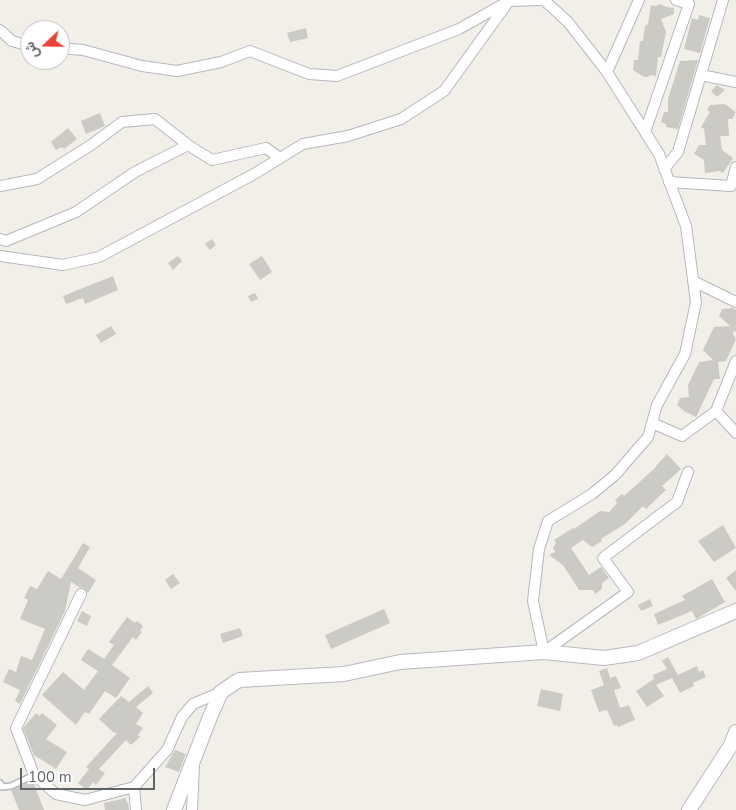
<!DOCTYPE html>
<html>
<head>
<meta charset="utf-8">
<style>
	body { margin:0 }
	#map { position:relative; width:736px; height:810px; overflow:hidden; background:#f1efe8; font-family:"Nunito Sans",Vazirmatn,sans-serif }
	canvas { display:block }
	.north { position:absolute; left:20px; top:20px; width:50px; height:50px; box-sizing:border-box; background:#fff; border:1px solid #bfc1c3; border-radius:50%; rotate:249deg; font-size:14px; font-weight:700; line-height:20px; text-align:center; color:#5f6368 }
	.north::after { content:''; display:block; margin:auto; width:18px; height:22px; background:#ea4335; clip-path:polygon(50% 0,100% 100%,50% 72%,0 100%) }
	.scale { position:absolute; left:20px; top:768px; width:135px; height:22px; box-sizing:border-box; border:2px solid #5f6368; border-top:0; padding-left:6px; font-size:15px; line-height:18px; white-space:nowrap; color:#5f6368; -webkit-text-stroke:4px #fff; paint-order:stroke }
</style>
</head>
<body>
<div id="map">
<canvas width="736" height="810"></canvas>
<div class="north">ش</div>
<div class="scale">100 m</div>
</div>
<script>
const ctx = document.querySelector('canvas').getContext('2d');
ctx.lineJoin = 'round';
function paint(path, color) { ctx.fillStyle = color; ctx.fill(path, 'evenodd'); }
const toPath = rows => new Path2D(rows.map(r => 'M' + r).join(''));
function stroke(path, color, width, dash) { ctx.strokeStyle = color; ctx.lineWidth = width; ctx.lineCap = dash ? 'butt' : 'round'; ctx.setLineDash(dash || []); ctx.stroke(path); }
paint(toPath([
	[661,4,666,7,674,8,674,14,661,19,666,32,661,57,658,57,656,76,650,75,648,77,644,77,633,70,634,60,638,60,640,41,643,41,645,26,648,24,651,5,655,6],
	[699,15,710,18,700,53,684,49,692,18,698,20],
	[306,28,308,38,290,42,287,33],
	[698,60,678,129,666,127,666,124,661,122,664,112,668,112,668,99,680,61],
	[717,85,725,90,717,97,711,91],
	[725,104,736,112,732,119,728,119,729,136,720,136,722,150,733,158,723,173,720,171,705,173,704,160,694,154,699,145,706,145,704,129,701,127,710,112,707,110,710,105],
	[100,113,105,126,86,134,81,121],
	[68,128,77,139,64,149,62,147,56,150,51,142],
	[212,239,216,245,210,250,205,244],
	[178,256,182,261,173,270,168,263],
	[262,256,272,272,260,280,249,264],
	[113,276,118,290,85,304,83,298,66,304,63,296],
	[255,293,258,299,251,302,248,296],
	[733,308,736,310,736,332,734,330,733,334,736,339,726,361,718,362,720,379,714,379,696,417,684,411,677,405,680,398,689,397,688,385,699,362,713,360,703,350,714,327,730,326,719,316,722,309],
	[111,326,116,334,101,343,96,335],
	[667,454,681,469,662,486,666,490,646,509,643,506,625,524,601,539,602,541,592,547,583,540,571,548,589,575,601,567,609,578,602,583,602,589,595,594,593,590,579,590,563,565,549,555,555,552,553,548,556,543,554,540,573,528,574,529,600,511,609,512,617,503,615,500,622,494,624,496,656,467,656,466],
	[723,525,736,548,714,562,698,541],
	[83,543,90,547,78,568,96,580,88,593,84,588,79,587,71,582,65,611,20,704,15,701,20,690,3,682,9,669,16,672,21,656,32,660,45,629,20,619,28,600,24,598,30,586,37,589,48,571,61,579],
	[736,570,736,591,726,578],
	[173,574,180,583,171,589,165,580],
	[712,579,725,602,696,619,692,611,658,625,654,614,685,600,682,596],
	[650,599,653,606,641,611,638,605],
	[384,609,390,623,331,649,325,635],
	[82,611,91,616,87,626,77,621],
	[127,617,135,623,137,621,143,626,140,631,142,632,136,640,133,637,112,665,130,678,116,698,105,691,89,714,85,712,76,725,42,695,63,672,84,690,98,671,81,660,88,649,104,659,114,645,109,642],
	[240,628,243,636,223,643,220,634],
	[668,657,678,675,697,666,699,672,703,670,706,677,693,683,694,686,680,693,672,678,656,685,664,696,647,707,636,691,654,679,653,675,667,669,662,661],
	[607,668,610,678,616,676,621,688,614,690,620,708,629,705,635,720,618,727,617,725,614,726,607,710,599,712,591,690,604,685,599,671],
	[148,686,153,693,136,707,143,713,136,724,143,728,138,735,140,737,131,745,126,740,99,769,105,773,96,785,93,782,87,790,78,783,89,769,86,767,117,733,113,732,99,719,121,696,129,702],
	[541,689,563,694,560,711,537,706],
	[36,713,40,716,42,713,57,725,46,739,67,752,56,769,34,755,23,728],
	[175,750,186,754,179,772,165,767],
	[31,781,34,784,44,810,19,810,11,790],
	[126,798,127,803,128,803,129,810,105,810,104,803]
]), '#cccac5');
const lane = toPath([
	[0,783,2,787,11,786,34,775]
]);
const street = toPath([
	[544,0,568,22,607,72,659,154,686,226,696,302,685,354,657,405,648,437,615,475,592,494,548,521,539,549,533,601,544,652,628,592,603,558,677,502,688,472],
	[0,30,12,41,30,46],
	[60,48,83,50,142,66,177,71,221,62,250,51,309,74,337,76,459,29,509,1,541,0],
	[607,72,639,0],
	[701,75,736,82],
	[645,132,689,4,676,0],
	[664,169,678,152,723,0],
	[669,182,731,186,736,167],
	[0,186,37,179,91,145,122,122,155,119,188,145,212,160,266,148,280,158],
	[0,239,6,241,76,212,135,172,188,145],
	[0,256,63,265,99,257,254,174,303,144,348,136,401,119,444,91,509,1],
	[693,281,736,302],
	[716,411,736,433],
	[652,423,682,436,716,411,736,361],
	[81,594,16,728,34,775,56,794,85,800,134,787,167,750,182,717,193,704,221,692],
	[134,787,136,810],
	[192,810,194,765]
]);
const secondary = toPath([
	[174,810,210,717,221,692,239,680,344,674,400,662,544,652,604,658,638,653,736,611],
	[689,810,731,745,736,732]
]);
stroke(lane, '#b5b8bc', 8);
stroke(street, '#b5b8bc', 12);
stroke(secondary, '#b6babf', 16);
stroke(lane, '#fff', 5);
stroke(street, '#fff', 10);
stroke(secondary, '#fff', 14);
</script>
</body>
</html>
